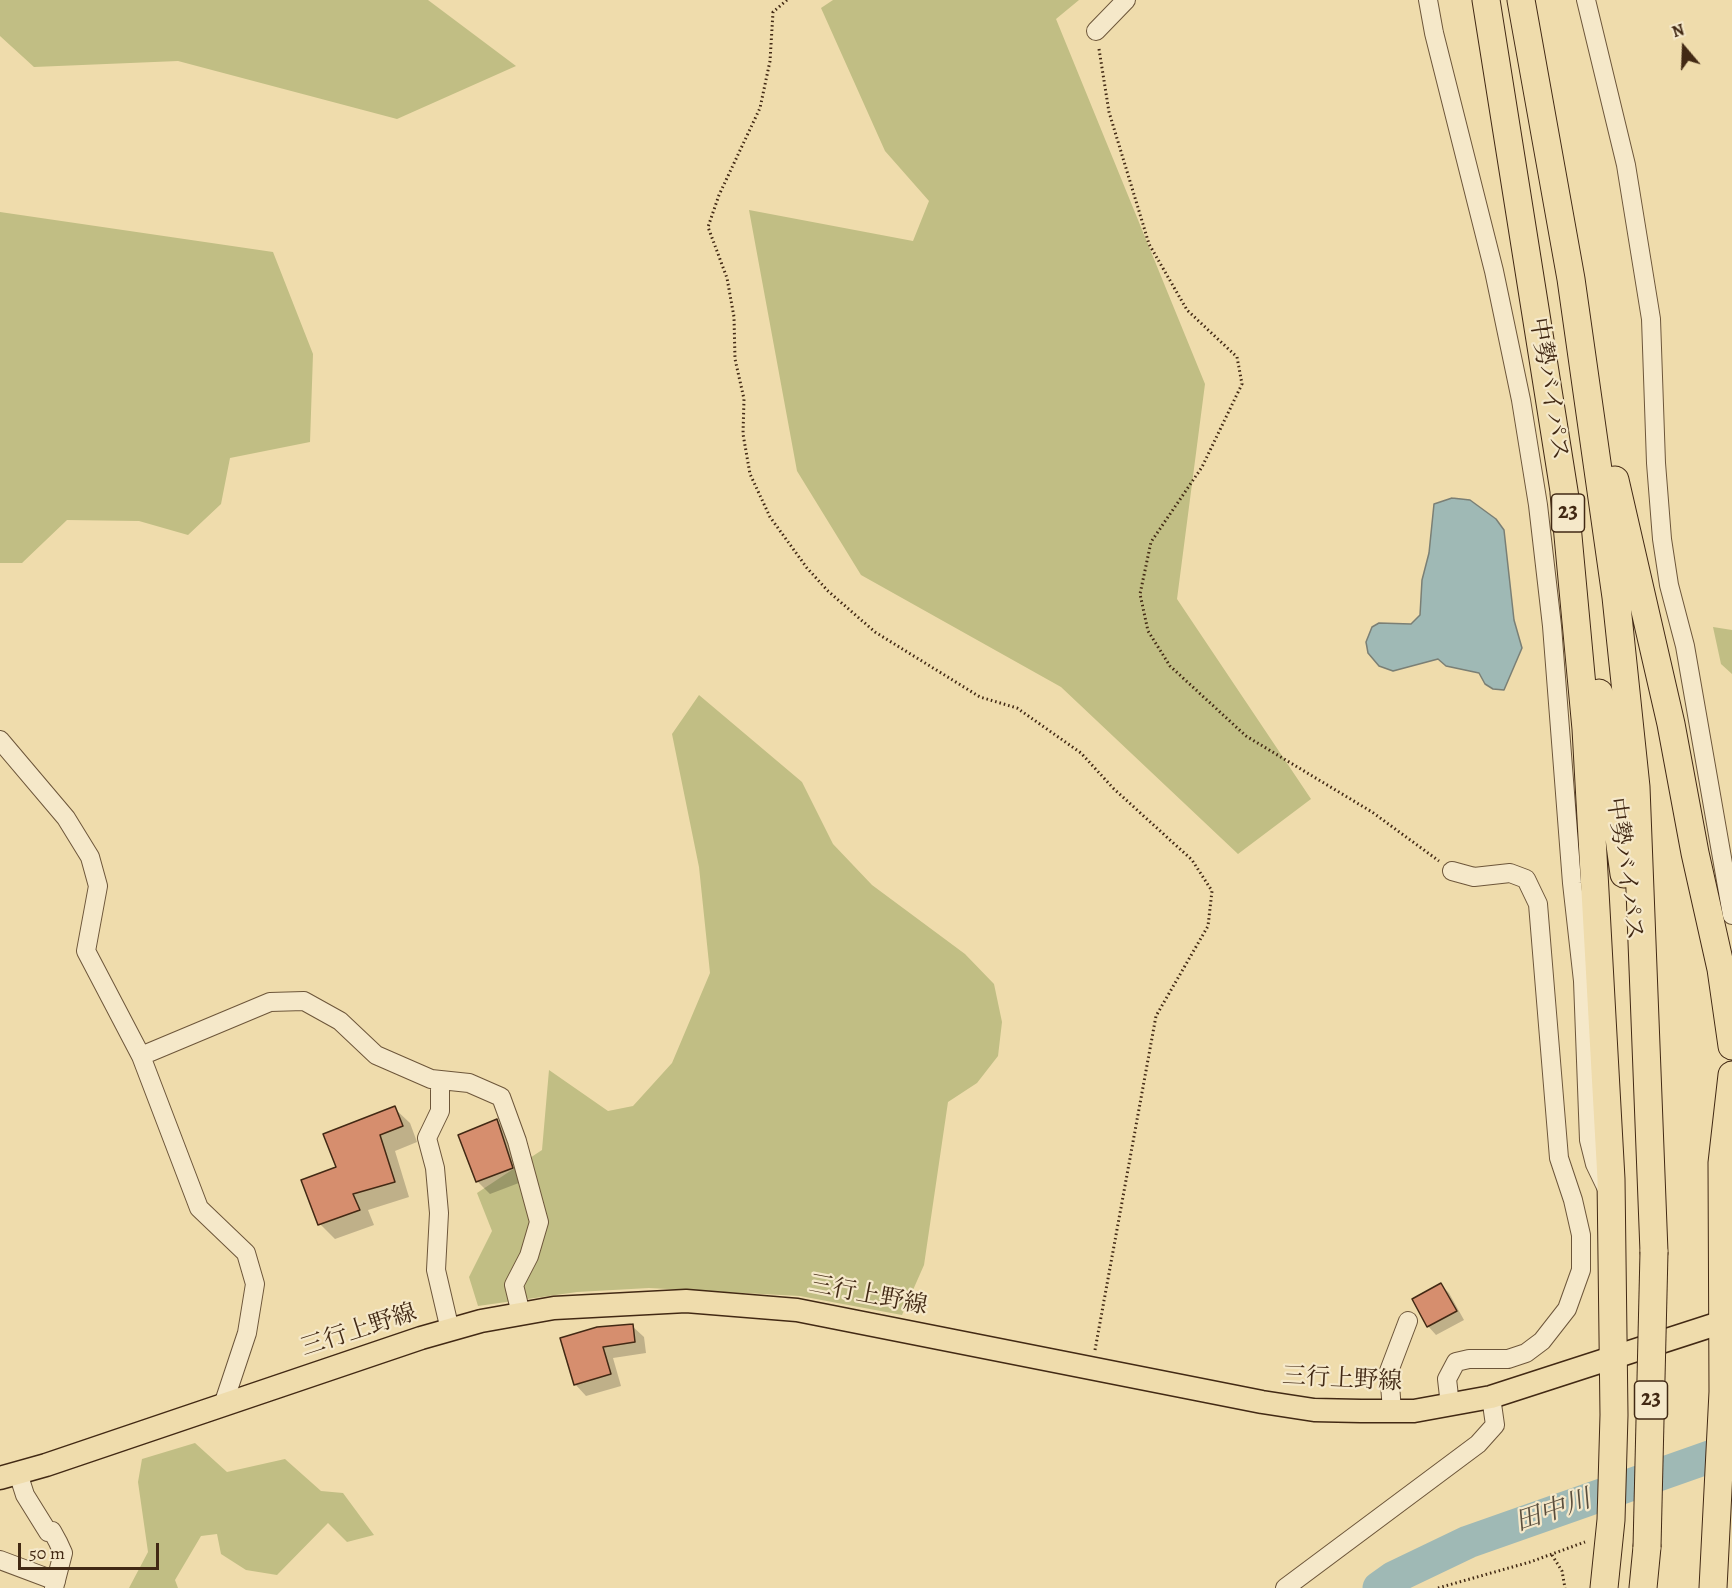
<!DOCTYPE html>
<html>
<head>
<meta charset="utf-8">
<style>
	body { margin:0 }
	#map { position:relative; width:1732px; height:1588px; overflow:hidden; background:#efdcac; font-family:Alegreya,serif }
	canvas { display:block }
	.north { position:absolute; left:1654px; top:18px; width:60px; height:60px; -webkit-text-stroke:4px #f5e8c9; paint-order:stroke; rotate:341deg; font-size:16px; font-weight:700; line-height:24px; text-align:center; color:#422914 }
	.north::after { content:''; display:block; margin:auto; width:21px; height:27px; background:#422914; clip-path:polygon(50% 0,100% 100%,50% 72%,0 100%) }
	.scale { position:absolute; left:18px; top:1543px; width:141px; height:27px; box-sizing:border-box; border:3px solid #422914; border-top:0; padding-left:8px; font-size:18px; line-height:21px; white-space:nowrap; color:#422914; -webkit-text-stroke:4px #f5e8c9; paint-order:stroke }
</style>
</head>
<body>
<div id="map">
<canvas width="1732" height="1588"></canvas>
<div class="north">N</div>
<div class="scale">50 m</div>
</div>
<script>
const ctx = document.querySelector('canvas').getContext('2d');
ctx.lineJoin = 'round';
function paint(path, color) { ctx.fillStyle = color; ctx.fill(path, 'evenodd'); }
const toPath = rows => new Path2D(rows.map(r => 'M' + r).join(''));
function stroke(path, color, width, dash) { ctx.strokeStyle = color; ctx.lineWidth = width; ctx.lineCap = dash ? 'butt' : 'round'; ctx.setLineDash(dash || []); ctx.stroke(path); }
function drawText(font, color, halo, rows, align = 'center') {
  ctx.font = font + ' Alegreya,"Noto Serif JP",serif'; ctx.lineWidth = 4.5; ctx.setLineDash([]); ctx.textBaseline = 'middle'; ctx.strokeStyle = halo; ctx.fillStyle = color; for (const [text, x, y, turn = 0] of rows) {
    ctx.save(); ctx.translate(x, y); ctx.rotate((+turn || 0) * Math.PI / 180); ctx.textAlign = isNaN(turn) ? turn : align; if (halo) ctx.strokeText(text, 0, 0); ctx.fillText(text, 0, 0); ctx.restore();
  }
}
paint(toPath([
	[0,0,428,0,516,66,397,119,178,61,34,67,0,36],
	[833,0,1079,0,1056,19,1205,384,1177,599,1311,799,1238,854,1061,687,861,575,797,471,749,210,913,241,929,201,885,151,821,8],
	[0,212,273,252,313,354,310,442,230,458,221,504,188,535,139,521,67,520,22,563,0,563],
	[1713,627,1732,630,1732,674,1721,664],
	[699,695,802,782,833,844,872,885,965,954,994,984,1002,1022,998,1056,977,1083,948,1102,924,1265,902,1315,800,1296,649,1288,577,1292,478,1306,469,1277,492,1231,477,1193,542,1150,549,1070,608,1111,633,1106,672,1063,710,973,699,867,672,734],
	[195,1443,227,1472,285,1459,321,1491,343,1493,374,1535,347,1542,328,1523,277,1575,246,1570,221,1554,217,1534,201,1536,175,1580,178,1588,129,1588,148,1552,138,1482,142,1459]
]), '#c1be84');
const water = toPath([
	[1452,498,1470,500,1496,519,1504,530,1514,620,1522,648,1504,690,1493,689,1485,684,1479,673,1446,666,1438,659,1393,671,1379,666,1368,653,1366,642,1372,627,1379,623,1411,624,1420,615,1422,580,1429,553,1434,504,1452,498]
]);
paint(water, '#9fb9b5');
stroke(water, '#7a7f75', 1.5);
paint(toPath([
	[394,1108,410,1123,417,1142,395,1151,409,1197,368,1210,374,1225,335,1239,320,1224,338,1168],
	[497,1121,509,1134,524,1181,490,1194,477,1181,460,1136],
	[1441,1285,1449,1293,1464,1320,1436,1335,1428,1326,1414,1300],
	[632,1326,644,1337,646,1353,613,1358,621,1386,586,1396,575,1384,562,1339]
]), '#0003');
stroke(toPath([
	[1379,1588,1393,1578,1468,1542,1732,1449]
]), '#9fb9b5', 33);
const building = toPath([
	[395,1106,403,1126,380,1135,395,1182,353,1194,360,1210,318,1225,301,1180,336,1167,323,1134,395,1106],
	[497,1119,513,1168,476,1182,458,1135,497,1119],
	[1441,1283,1457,1311,1427,1327,1412,1299,1441,1283],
	[633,1324,635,1342,603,1347,611,1374,574,1385,560,1338,597,1327,633,1324]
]);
paint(building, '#d68e6e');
stroke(building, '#422914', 1.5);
const minor = toPath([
	[1428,0,1434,33,1494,271,1521,400,1538,505,1552,626,1572,883,1583,981,1589,1140,1595,1164,1607,1189],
	[1586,0,1626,165,1651,319,1656,463,1662,539,1669,585,1685,646,1732,915],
	[1096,31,1126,0],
	[0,740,66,818,90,857,98,886,86,951,141,1056,199,1208,246,1253,255,1284,247,1333,223,1405],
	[141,1056,270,1002,304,1001,340,1021,376,1055,431,1079,469,1083,501,1097,517,1141,539,1222,529,1256,514,1285,521,1314],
	[440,1080,440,1111,427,1138,435,1168,439,1213,436,1270,450,1330],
	[1450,1405,1447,1379,1456,1362,1469,1359,1508,1359,1526,1353,1542,1341,1567,1309,1581,1270,1581,1235,1573,1200,1559,1158,1538,904,1526,879,1510,873,1474,877,1452,871],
	[1392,1411,1389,1371,1408,1321],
	[18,1473,25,1495,48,1532,52,1531,58,1542,63,1553,54,1588],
	[0,1560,56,1581],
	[1285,1588,1478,1444,1495,1425,1491,1397]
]);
const major = toPath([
	[0,1478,46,1465,421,1338,481,1321,554,1308,686,1301,797,1310,1262,1402,1314,1410,1361,1411,1414,1411,1491,1397,1732,1319]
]);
const highway = toPath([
	[1486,0,1567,510],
	[1521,0,1571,279,1616,597,1636,787,1654,1252],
	[1615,480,1671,724,1695,853,1721,969,1732,1046],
	[1564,493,1586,729,1611,1179,1614,1415,1611,1520,1604,1588],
	[1599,693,1624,874],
	[1643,1588,1647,1547],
	[1713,1588,1723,1392,1722,1163,1732,1075]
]);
stroke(minor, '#6d563a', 20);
stroke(major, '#422914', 25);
stroke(highway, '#422914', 29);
stroke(toPath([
	[787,0,773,12,770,61,760,108,719,195,708,227,727,278,734,317,735,359,744,399,743,434,750,474,770,517,807,568,828,591,875,632,980,697,1017,708,1081,753,1113,788,1192,860,1212,891,1208,926,1156,1016,1095,1350],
	[1099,49,1109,112,1149,244,1187,310,1237,357,1242,384,1202,467,1151,542,1140,594,1148,631,1170,666,1246,736,1372,812,1439,861],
	[1552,1555,1562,1571,1565,1588],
	[1438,1588,1530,1562,1585,1542]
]), '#422914', 3, [1.5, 3]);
stroke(minor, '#f5e8c9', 18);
stroke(major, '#efdcac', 22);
stroke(highway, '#efdcac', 27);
const highwayBridge = toPath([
	[1647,1547,1654,1252]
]);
stroke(highwayBridge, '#422914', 29, []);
stroke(highwayBridge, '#efdcac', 27);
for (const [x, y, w] of [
	[1568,513,33],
	[1651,1400,33]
]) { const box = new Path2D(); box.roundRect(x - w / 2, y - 19, w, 38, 4.5); ctx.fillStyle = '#f5e8c9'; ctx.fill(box); stroke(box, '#422914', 1.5); }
drawText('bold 22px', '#422914', null, [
	["23",1568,513],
	["23",1651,1400]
]);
drawText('24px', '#422914', '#f5e8c9', [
	["中勢バイパス",1548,389,81],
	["中勢バイパス",1624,869,82],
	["三行上野線",868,1296,11],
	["三行上野線",359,1331,-18],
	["三行上野線",1342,1380,3]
]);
drawText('italic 26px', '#594d3c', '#f5e8c9', [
	["田中川",1553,1512,-19]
]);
</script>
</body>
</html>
